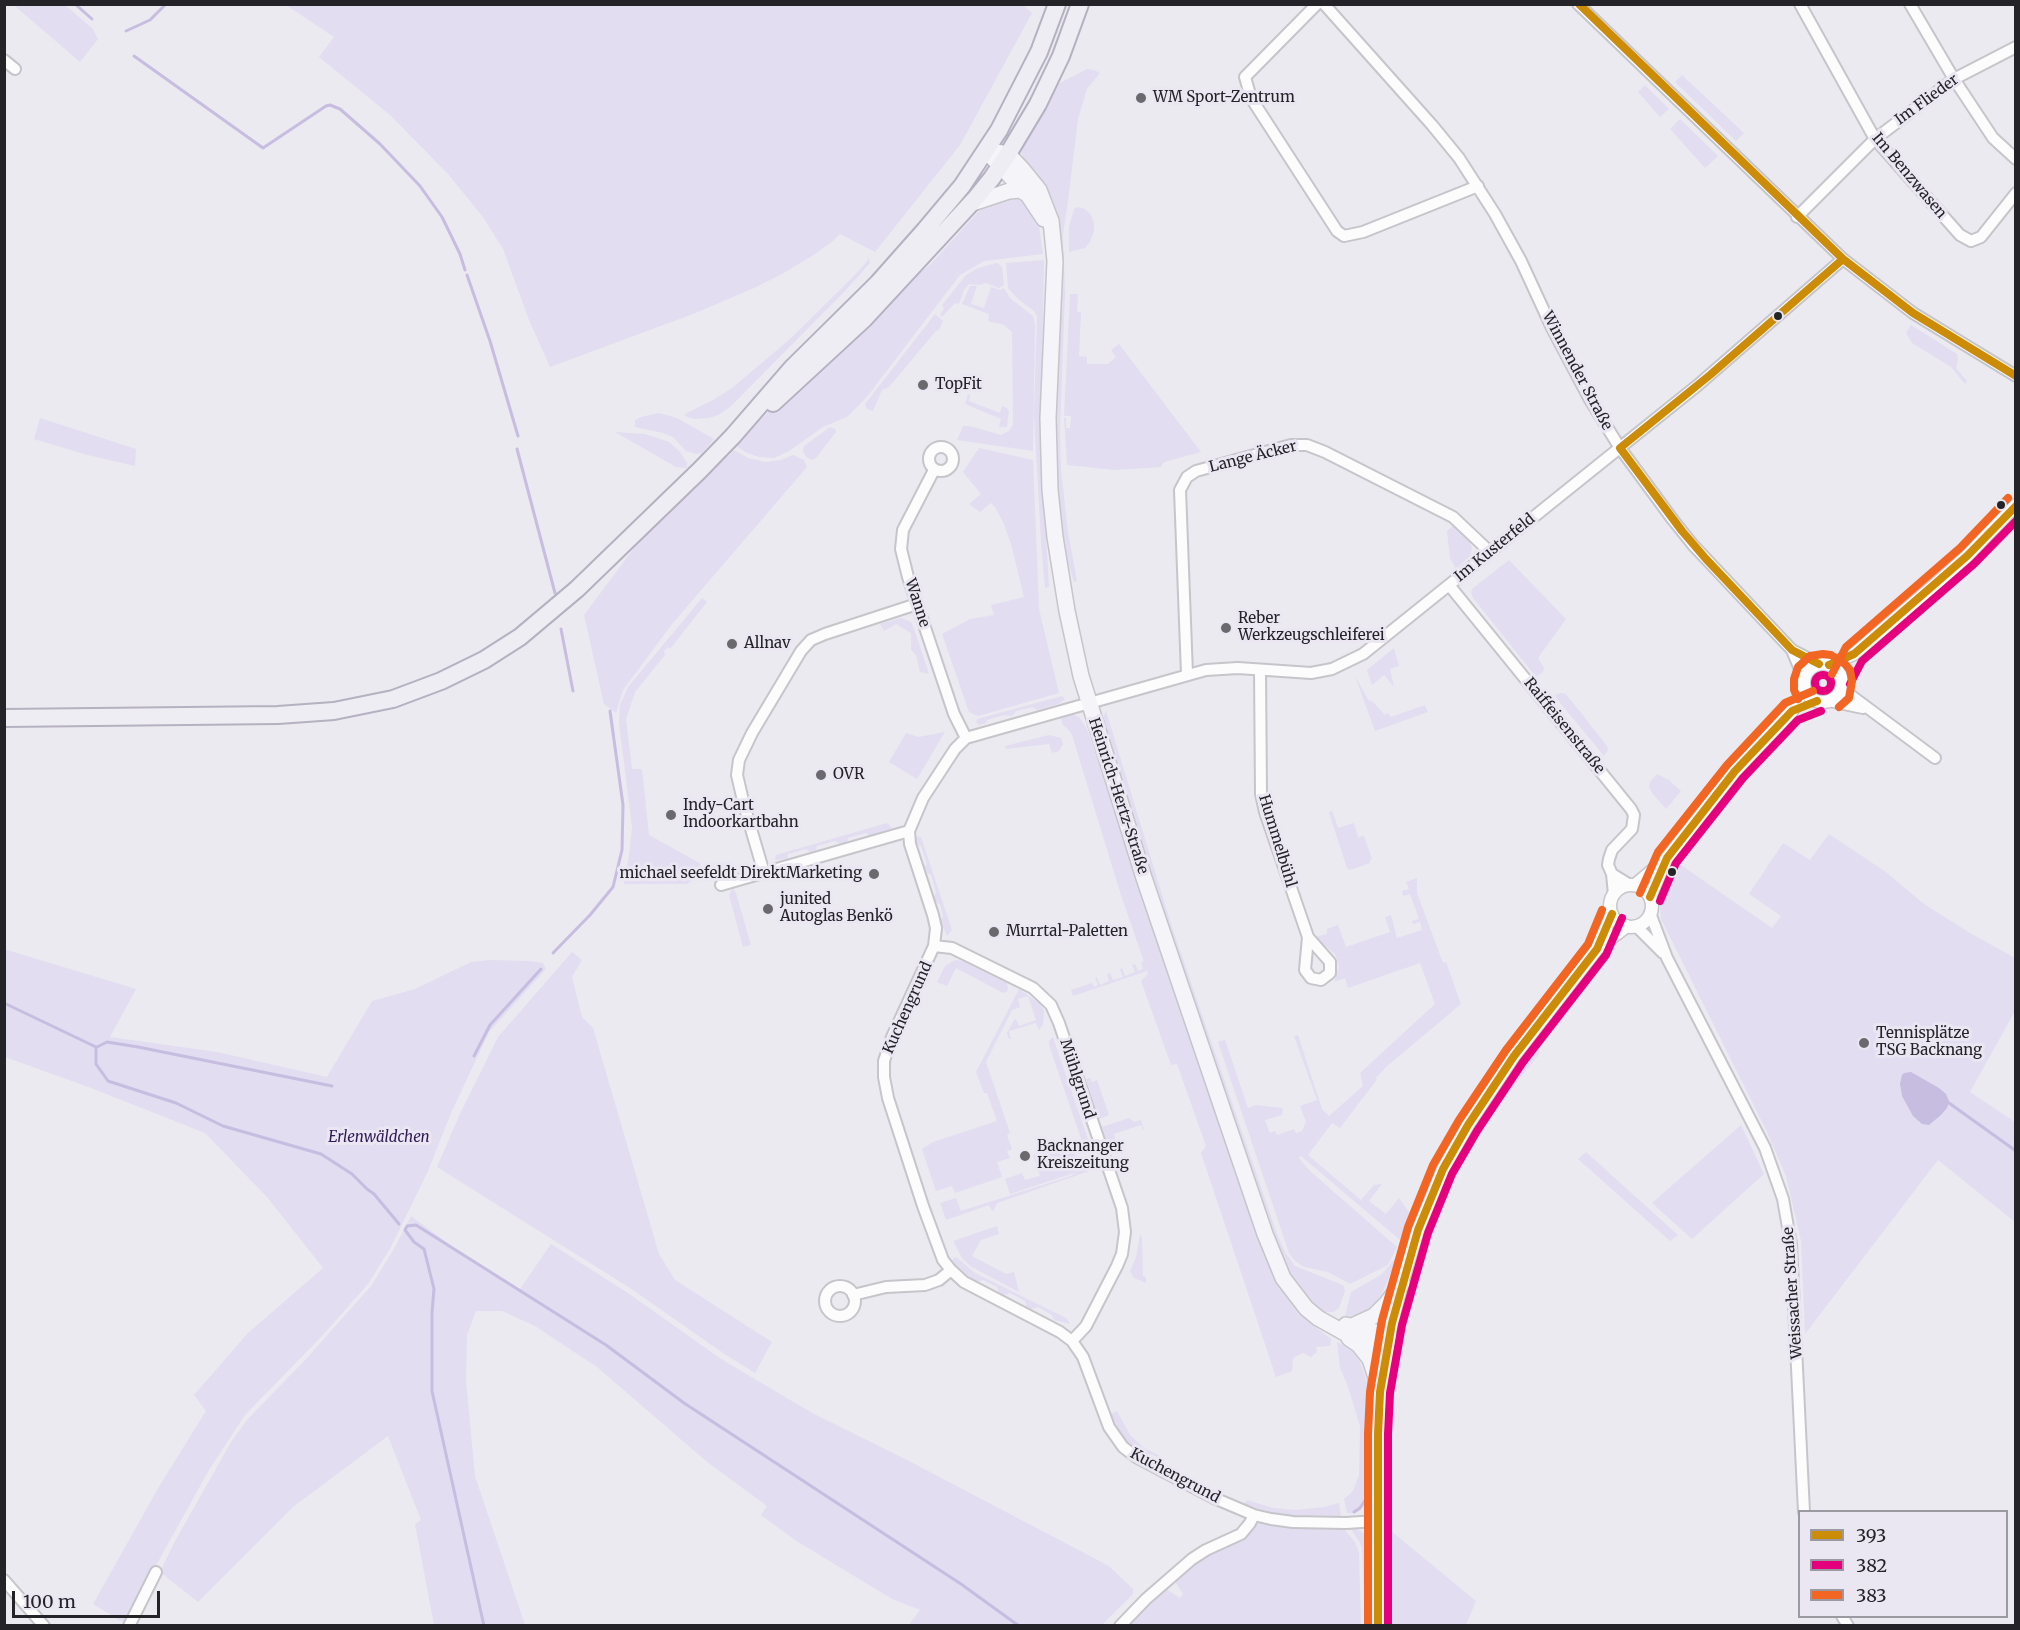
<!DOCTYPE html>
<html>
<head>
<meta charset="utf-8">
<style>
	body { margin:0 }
	#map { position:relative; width:2020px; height:1630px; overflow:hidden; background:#ebeaf0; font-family:Merriweather,serif }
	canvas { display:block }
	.frame { position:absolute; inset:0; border:6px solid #242328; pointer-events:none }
	.legend { position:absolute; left:1798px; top:1510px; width:210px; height:108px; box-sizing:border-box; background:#eae7f3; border:2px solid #9b99a2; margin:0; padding:8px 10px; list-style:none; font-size:18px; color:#242328 }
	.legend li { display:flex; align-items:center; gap:12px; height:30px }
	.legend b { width:30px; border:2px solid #9b99a2 }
	.scale { position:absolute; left:12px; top:1591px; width:148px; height:27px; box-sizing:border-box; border:3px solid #242328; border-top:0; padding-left:8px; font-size:18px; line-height:21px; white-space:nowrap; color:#242328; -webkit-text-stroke:4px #eae7f3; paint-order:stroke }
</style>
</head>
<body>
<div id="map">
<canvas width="2020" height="1630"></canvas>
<div class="frame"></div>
<ul class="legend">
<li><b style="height:8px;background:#cd8c08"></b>393</li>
<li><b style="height:8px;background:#e5007d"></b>382</li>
<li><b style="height:8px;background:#f26522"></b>383</li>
</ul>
<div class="scale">100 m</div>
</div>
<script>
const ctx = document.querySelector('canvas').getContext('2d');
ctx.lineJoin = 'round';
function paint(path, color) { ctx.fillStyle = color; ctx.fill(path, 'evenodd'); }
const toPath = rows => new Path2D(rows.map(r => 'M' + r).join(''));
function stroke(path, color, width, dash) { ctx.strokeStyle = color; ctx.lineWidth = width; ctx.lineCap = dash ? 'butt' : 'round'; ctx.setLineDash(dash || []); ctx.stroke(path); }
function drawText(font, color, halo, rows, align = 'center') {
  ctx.font = font + ' Merriweather,serif'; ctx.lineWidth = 6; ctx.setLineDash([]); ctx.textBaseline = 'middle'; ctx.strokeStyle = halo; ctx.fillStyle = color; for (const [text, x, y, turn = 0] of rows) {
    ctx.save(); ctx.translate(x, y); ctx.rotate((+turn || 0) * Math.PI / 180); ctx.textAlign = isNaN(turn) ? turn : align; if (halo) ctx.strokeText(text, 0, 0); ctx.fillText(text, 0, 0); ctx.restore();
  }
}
paint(toPath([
	[18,4,65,5,93,29,98,39,80,62,16,7],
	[1022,4,1032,13,960,145,875,252,840,234,833,241,812,256,782,274,754,288,693,314,550,367,529,320,503,249,483,217,448,174,390,115,319,57,334,37,286,5],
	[1087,69,1094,70,1100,73,1087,89,1078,119,1068,201,1063,234,1065,293,1060,431,1061,470,1068,532,1077,581,1074,582,1067,559,1057,499,1053,459,1062,266,1060,235,1058,222,1041,182,1023,157,1021,151,1021,144,1045,111,1058,84],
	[1682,75,1744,133,1736,141,1675,82],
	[1645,85,1669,109,1660,117,1638,92],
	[1680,119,1718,156,1705,168,1670,129],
	[1014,195,1023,200,1035,215,1039,226,1043,254,984,261,960,275,866,398,847,417,823,427,789,451,774,458,759,457,745,452,734,444,906,283,931,264,978,212,991,202],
	[1077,207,1085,209,1091,215,1094,223,1094,231,1090,242,1085,248,1069,252,1069,226,1074,209],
	[868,257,870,263,846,290,730,407,720,414,709,418,694,419,685,416,685,414,713,400,732,388,790,339,853,277,868,260],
	[1044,260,1041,452,1049,587,1045,588,1041,542,1034,414,1037,316,1034,311,1019,300,1008,288,1006,263],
	[997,263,1002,267,1004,285,999,288,986,283,980,285,969,284,964,290,959,304,955,303,942,317,940,315,944,309,942,305,966,275,978,268],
	[970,286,977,286,971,304,984,308,991,287,1000,290,1004,288,1010,298,1033,316,1035,325,1033,451,957,440,963,426,970,426,1001,435,1009,431,1013,424,1012,332,1004,325,988,321,989,314,962,304],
	[1070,294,1078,294,1077,312,1081,312,1079,356,1087,357,1087,364,1108,364,1116,357,1111,350,1119,344,1201,452,1164,462,1161,467,1115,470,1067,465,1064,418,1066,418,1066,428,1070,428,1071,416,1064,416],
	[935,314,943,321,939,330,936,331,889,387,882,390,873,411,867,409,865,404],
	[1911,325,1957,354,1958,360,1956,368,1967,381,1965,384,1951,367,1912,343,1906,333],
	[968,394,970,395,969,401,1000,413,1002,406,1007,408,1009,411,1007,427,999,427,1001,419,965,404],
	[659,413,677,418,714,439,702,453,696,454,686,451,673,437,663,433,635,427,635,420,641,417],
	[40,418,136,449,135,466,84,454,34,439],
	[830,427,835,429,836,432,816,458,813,460,806,457,803,451,804,446],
	[615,432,645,434,669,442,680,452,687,463,687,468,676,467],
	[979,448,1033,460,1039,609,1059,693,978,716,969,712,942,634,970,619,994,615,991,605,1024,597,1011,544,1003,522,995,507,991,503,980,512,969,504,981,494,963,472],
	[734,450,748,458,765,462,781,460,793,455,804,460,807,467,672,624,623,690,616,713,604,704,584,615,643,536,725,455,727,457],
	[1454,525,1464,532,1470,541,1472,548,1470,556,1456,569,1450,558,1447,531],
	[1509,560,1566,619,1538,658,1544,668,1543,672,1536,677,1473,598,1471,592,1473,588],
	[702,598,707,602,670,649,668,647,664,651,665,655,635,692,626,719,632,769,642,769,649,835,701,864,692,881,687,884,624,884,629,856,632,827,619,723,620,705,628,687],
	[901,618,911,622,913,626,929,674,920,672,916,655,911,650,911,633,896,624,884,631,880,624],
	[1394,648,1399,666,1390,669,1394,687,1384,675,1372,685,1367,670],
	[1355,676,1369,701,1371,700,1385,715,1388,713,1391,717,1425,705,1428,712,1375,731],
	[1561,693,1566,694,1607,746,1608,750,1604,756,1557,699,1555,695],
	[1062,696,1065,699,1058,704,1037,710,1033,707,1016,711,1012,716,1004,715,987,720,986,723,979,725,976,722,977,719],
	[1106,711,1171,924,1277,1234,1285,1252,1295,1266,1343,1285,1345,1291,1339,1308,1333,1312,1324,1312,1314,1306,1288,1277,1162,920,1102,720],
	[1071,714,1079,717,1087,729,1274,1275,1281,1288,1299,1314,1331,1339,1330,1346,1316,1347,1317,1352,1311,1357,1303,1353,1293,1358,1292,1371,1276,1377,1201,1153,1206,1146,1177,1064,1171,1065,1141,981,1148,974,1147,971,1073,996,1071,990,1092,983,1094,987,1098,985,1095,978,1097,977,1100,985,1109,981,1107,974,1110,973,1113,980,1123,977,1120,969,1122,968,1125,976,1135,972,1132,965,1135,964,1138,971,1143,969,1141,962,1143,961,1145,965,1120,892,1072,735,1069,730,1062,724,1061,716],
	[945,732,917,779,889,762,906,733,918,737],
	[1049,735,1061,738,1063,744,1059,751,1052,753,1049,744,1006,749,1005,746],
	[1657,774,1669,780,1681,791,1666,809,1652,793,1649,787,1650,782],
	[1332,810,1338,828,1354,823,1358,837,1364,836,1372,859,1370,860,1370,863,1350,870,1347,868,1329,813],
	[887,823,892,828,873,835,870,836,866,833,848,838,847,842,841,844,835,841,817,846,816,850,810,852,806,849,788,854,787,859,775,860,776,855],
	[1829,834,1886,872,1924,904,1970,933,2015,958,2015,1011,1970,1092,2015,1122,2015,1222,1938,1160,1805,1334,1801,1241,1786,1176,1767,1132,1661,919,1659,890,1678,863,1772,928,1781,916,1749,894,1783,843,1810,860],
	[915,836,921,837,952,930,947,936,940,921,943,916,940,904,936,902,934,897,936,892,931,875,926,872,924,867,927,864,921,846,916,844],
	[1417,878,1417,893,1443,963,1446,962,1461,1004,1386,1067,1376,1078,1377,1080,1375,1082,1340,1128,1332,1123,1308,1155,1361,1200,1374,1185,1382,1184,1369,1201,1386,1214,1399,1198,1410,1214,1400,1240,1301,1156,1299,1158,1310,1171,1397,1247,1388,1265,1350,1284,1328,1272,1304,1267,1295,1261,1289,1253,1218,1042,1225,1040,1248,1108,1256,1105,1283,1108,1282,1115,1265,1120,1270,1133,1275,1131,1277,1135,1294,1129,1296,1133,1302,1131,1306,1122,1300,1106,1317,1100,1294,1036,1298,1035,1322,1109,1329,1116,1363,1086,1360,1073,1435,1004,1420,963,1348,988,1345,978,1334,982,1339,967,1335,954,1315,937,1327,934,1327,929,1338,925,1346,947,1390,932,1385,917,1391,915,1397,938,1422,930,1420,922,1413,924,1412,921,1419,919,1410,894,1403,896,1402,891,1409,889,1406,882],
	[733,888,736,893,751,945,743,947,729,895],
	[4,949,136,989,110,1037,217,1052,327,1077,372,1001,415,989,471,962,489,960,527,961,543,963,546,969,489,1032,451,1113,428,1171,391,1247,368,1284,321,1337,245,1415,209,1470,124,1623,93,1604,160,1485,206,1411,194,1395,248,1333,323,1268,267,1197,205,1133,91,1088,5,1057],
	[572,952,582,960,572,977,582,1017,593,1028,659,1254,675,1280,772,1342,755,1373,723,1353,630,1288,437,1167,459,1116,498,1037],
	[955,960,962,961,1007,983,1008,991,1003,993,956,968,947,986,937,982,945,966],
	[1019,989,1040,1004,1044,1011,1043,1025,1039,1030,1036,1023,1009,1031,1011,1039,1009,1039,1007,1033,1014,1020,1016,1019,1019,1026,1036,1020,1028,996,1018,999,1020,1007,1012,1010,986,1062,1010,1133,1007,1135,1012,1149,1007,1151,1010,1158,997,1162,1002,1177,955,1193,952,1186,936,1191,922,1149,933,1142,997,1121,987,1093,984,1093,976,1072],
	[1053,1037,1092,1151,1090,1153,1085,1150,1049,1045,1049,1041],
	[1528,1043,1540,1053,1505,1097,1494,1089],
	[1090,1078,1092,1082,1097,1080,1109,1115,1099,1119,1086,1079],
	[1129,1118,1134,1122,1141,1120,1145,1132,1141,1125,1114,1134,1116,1142,1108,1144,1102,1127],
	[1741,1125,1764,1174,1692,1239,1652,1203],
	[1069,1143,1075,1155,1084,1162,1074,1173,1010,1194,1005,1179,1022,1173,1025,1180,1040,1176,1033,1155],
	[1586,1152,1678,1235,1670,1241,1578,1159],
	[1086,1163,1096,1164,1098,1168,997,1203,994,1210,992,1211,989,1205,946,1220,940,1203,956,1198,961,1211,1071,1176],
	[411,1216,484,1270,520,1289,551,1244,628,1293,721,1359,814,1414,907,1460,1109,1566,1133,1589,1133,1594,1102,1625,909,1625,920,1610,892,1599,795,1540,761,1515,767,1506,706,1461,597,1367,535,1326,502,1311,476,1311,467,1335,466,1381,475,1476,525,1625,434,1625,415,1524,421,1520,388,1436,293,1507,198,1602,160,1572,174,1543,231,1442,247,1420,306,1359,371,1286,394,1249],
	[997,1226,999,1234,981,1240,972,1256,1006,1274,1014,1272,1019,1292,970,1266,962,1258,953,1241],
	[1140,1235,1142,1237,1143,1276,1146,1277,1146,1283,1134,1278,1130,1271,1136,1257],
	[1399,1254,1377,1305,1369,1312,1356,1318,1355,1315,1345,1316,1351,1292,1382,1274],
	[956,1257,975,1273,1066,1318,1070,1324,1054,1320,1052,1315,1038,1307,1032,1309,1027,1307,1025,1301,1010,1293,1004,1295,999,1293,997,1287,983,1280,977,1282,973,1280,954,1263,952,1260],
	[1337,1342,1353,1349,1361,1364,1368,1386,1370,1387,1367,1497,1360,1510,1355,1513,1347,1513,1344,1499,1353,1491,1359,1475,1360,1426,1347,1384,1340,1368],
	[1117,1411,1130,1435,1143,1447,1165,1459,1165,1461,1151,1454,1147,1456,1143,1454,1128,1443,1119,1431,1111,1414],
	[1247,1500,1273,1508,1296,1510,1324,1507,1339,1503,1341,1516,1280,1515,1243,1504],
	[1258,1523,1342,1527,1355,1542,1359,1553,1361,1625,1125,1626,1162,1590,1166,1589,1180,1598,1183,1594,1174,1580,1192,1565],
	[1349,1526,1361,1531,1367,1538,1371,1625,1365,1625,1362,1549,1360,1543],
	[1385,1526,1476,1601,1466,1625,1386,1625]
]), '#e2ddf1');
paint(toPath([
	[1911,1072,1939,1088,1946,1094,1949,1101,1947,1108,1941,1115,1929,1125,1922,1124,1913,1116,1902,1096,1900,1084,1902,1075,1904,1073]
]), '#c7bde1');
stroke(toPath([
	[75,4,92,19],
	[126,31,150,20,166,4],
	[134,56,263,148,326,106,330,105,340,109,380,144,420,186,442,217,460,254,465,270],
	[467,275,490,341,518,436],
	[517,449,555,593],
	[561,629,573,691],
	[553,953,590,915,613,887,622,850,623,805,610,711],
	[4,1003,96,1047,96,1064,108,1081,176,1103,223,1126,321,1154,352,1174,367,1189,374,1194,399,1224],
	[97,1047,107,1042,138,1047,332,1086],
	[474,1056,490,1025,541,969],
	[1949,1103,2016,1151],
	[1354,1512,1360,1508,1366,1499,1369,1378],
	[484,1626,432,1391,432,1312,434,1289,424,1249,414,1242,405,1230,407,1226,416,1225,606,1345,684,1403,961,1584,1019,1626]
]), '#c7bde1', 3);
const minor = toPath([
	[1317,4,1245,77,1251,98,1337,231,1344,236,1363,232,1478,186],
	[1324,4,1432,125,1459,158,1495,214,1521,261,1552,328,1589,398,1620,448,1673,520,1693,545,1792,650,1819,664],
	[1578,4,1843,259,1913,313,2016,376],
	[1800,4,1875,139,1960,235,1971,241,1981,237,2016,193],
	[1910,4,1954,79,1993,138,2016,159],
	[4,60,15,69],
	[1797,217,1875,139,1954,79,2016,47],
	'929 459a12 12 0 1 1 24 0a12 12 0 1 1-24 0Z',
	[934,470,903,530,901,549,908,577,954,714,966,738],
	[1449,585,1631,809,1634,815,1632,829,1612,850,1609,859,1608,865,1612,874,1614,894],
	[1792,650,1804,679],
	[1260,670,1261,794,1265,812,1308,937,1330,962,1330,973,1321,980,1311,978,1305,970,1308,937],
	[1187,674,1180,490,1187,477,1196,471,1291,445,1307,445,1325,452,1453,517,1490,552],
	[1841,688,1935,758],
	[1829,701,1863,708],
	[764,873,744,805,737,775,739,760,752,733,801,651,811,640,825,634,917,604],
	[1612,874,1630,885],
	[721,885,909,831],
	[1650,913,1667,958,1765,1148,1783,1199,1791,1244,1804,1512],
	[1636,926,1663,953],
	[934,946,952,948,1033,988,1051,1005,1059,1023,1122,1208,1125,1232,1122,1254,1117,1266,1086,1326,1072,1341],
	'825 1301a15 15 0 1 1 30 0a15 15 0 1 1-30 0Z',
	[853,1295,886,1287,925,1285,939,1280,951,1270],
	[1377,1521,1346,1523,1293,1522,1271,1519,1254,1515,1214,1498,1136,1457,1123,1447,1109,1427,1083,1357,1072,1341,1060,1332,964,1282,951,1270,943,1260,923,1206,888,1098,884,1077,884,1061,892,1037,934,946,936,928,933,915,910,844,909,831,923,798,955,749,966,738,1206,670,1238,668,1311,673,1332,669,1363,654,1698,385,1843,259],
	[4,1580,44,1626],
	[1842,1616,1848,1626],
	[129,1626,156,1572],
	[1120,1626,1146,1599,1192,1559,1206,1550,1241,1534,1250,1523,1254,1515]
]);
const tertiary = toPath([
	'1804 683a19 19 0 1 1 38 0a19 19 0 1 1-38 0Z',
	[1829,665,1854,654,1937,583,1967,556,2016,505],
	[1635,885,1667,858,1735,771,1792,711,1804,688],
	'1610 906a21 21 0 1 1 42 0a21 21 0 1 1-42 0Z',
	[1650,897,1665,862],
	[1597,948,1612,914],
	[1389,1335,1402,1283,1418,1230,1443,1169,1468,1125,1514,1056,1597,949,1627,926]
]);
const secondary = toPath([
	[987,150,1008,154,1022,169,1039,190,1051,221,1055,261,1048,418,1050,490,1055,537,1067,611,1081,676,1144,878,1265,1234,1283,1278,1306,1308,1318,1318,1352,1337,1387,1347],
	[992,157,1028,195,1044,219],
	[970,204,1009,191,1020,190,1027,194],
	[1346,1325,1389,1335,1380,1392,1378,1434,1378,1626],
	[1352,1326,1374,1316,1387,1303,1402,1283],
	[1349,1338,1359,1345,1370,1359,1379,1387]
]);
const primary = toPath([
	[773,403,864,319,975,199,992,178,1008,154,1038,104,1061,56,1080,4],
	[4,718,278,715,334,711,393,699,441,681,484,660,520,637,577,589,700,470,733,436,792,368,878,283,925,230,962,186,999,130,1039,52,1057,4]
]);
stroke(minor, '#c6c5ca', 14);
stroke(tertiary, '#c6c5ca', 15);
stroke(secondary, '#c6c5ca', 18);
stroke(primary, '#b5b1c0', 20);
stroke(minor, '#fcfcfd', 10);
stroke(tertiary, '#fcfcfd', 12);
stroke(secondary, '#f5f4f8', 15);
stroke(primary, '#efedf4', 16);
stroke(toPath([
	[1579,4,1843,259,1913,313,2016,376],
	[1819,664,1792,650,1706,559,1682,531,1620,448,1710,375,1843,259],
	[1829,665,1854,654,1967,556,2016,506],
	[1650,897,1667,858,1735,771,1792,711,1817,701],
	[1378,1626,1378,1434,1380,1392,1392,1323,1418,1230,1443,1169,1468,1125,1514,1056,1597,949,1612,914]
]), '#cd8c08', 8);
stroke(toPath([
	'1815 683a8 8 0 1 1 16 0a8 8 0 1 1-16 0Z',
	[1850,684,1862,661,1974,564,2016,521],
	[1660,901,1676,863,1743,778,1798,720,1821,711],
	[1388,1626,1388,1434,1390,1393,1402,1325,1428,1233,1452,1174,1477,1131,1523,1062,1606,955,1622,918]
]), '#e5007d', 8);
stroke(toPath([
	[1832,674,1846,647,1960,548,2008,498],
	[1798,699,1794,690,1794,679,1798,667,1810,656,1823,654,1831,655,1845,664,1850,670,1852,681,1849,698,1839,707],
	[1640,893,1658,852,1727,765,1785,703,1813,691],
	[1368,1626,1368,1434,1370,1392,1382,1320,1408,1227,1433,1165,1459,1120,1506,1050,1588,944,1602,910]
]), '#f26522', 8);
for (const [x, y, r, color] of [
	[1141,98,6,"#6a696e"],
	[1778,316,5,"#242328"],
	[923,385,6,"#6a696e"],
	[2001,505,5,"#242328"],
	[1226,628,6,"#6a696e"],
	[732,644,6,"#6a696e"],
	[821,775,6,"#6a696e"],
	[671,815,6,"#6a696e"],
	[1672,872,5,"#242328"],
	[874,874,6,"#6a696e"],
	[768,909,6,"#6a696e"],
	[994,932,6,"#6a696e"],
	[1864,1043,6,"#6a696e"],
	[1025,1156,6,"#6a696e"]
]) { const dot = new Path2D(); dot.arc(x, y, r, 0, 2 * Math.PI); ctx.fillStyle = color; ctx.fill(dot); stroke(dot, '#eae7f3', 2); }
drawText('15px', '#242328', '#eae7f3', [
	["WM Sport-Zentrum",1153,98],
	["TopFit",935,385],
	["Reber",1238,619],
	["Werkzeugschleiferei",1238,636],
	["Allnav",744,644],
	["OVR",833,775],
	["Indy-Cart",683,806],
	["Indoorkartbahn",683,823],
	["michael seefeldt DirektMarketing",862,874,"right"],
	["junited",780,900],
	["Autoglas Benkö",780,917],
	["Murrtal-Paletten",1006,932],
	["Tennisplätze",1876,1034],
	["TSG Backnang",1876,1051],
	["Backnanger",1037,1147],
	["Kreiszeitung",1037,1164]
], 'left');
drawText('15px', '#242328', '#eae7f3', [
	["Im Flieder",1927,100,-36],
	["Im Benzwasen",1909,176,50],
	["Winnender Straße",1577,371,62],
	["Lange Äcker",1253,457,-14],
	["Im Kusterfeld",1495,548,-39],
	["Wanne",917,603,72],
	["Raiffeisenstraße",1564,726,51],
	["Heinrich-Hertz-Straße",1118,796,72],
	["Hummelbühl",1277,841,73],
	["Kuchengrund",908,1008,-66],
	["Mühlgrund",1077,1079,72],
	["Weissacher Straße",1793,1293,-94],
	["Kuchengrund",1175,1476,28]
]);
drawText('italic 15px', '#301a54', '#eae7f3', [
	["Erlenwäldchen",379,1138]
]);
</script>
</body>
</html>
